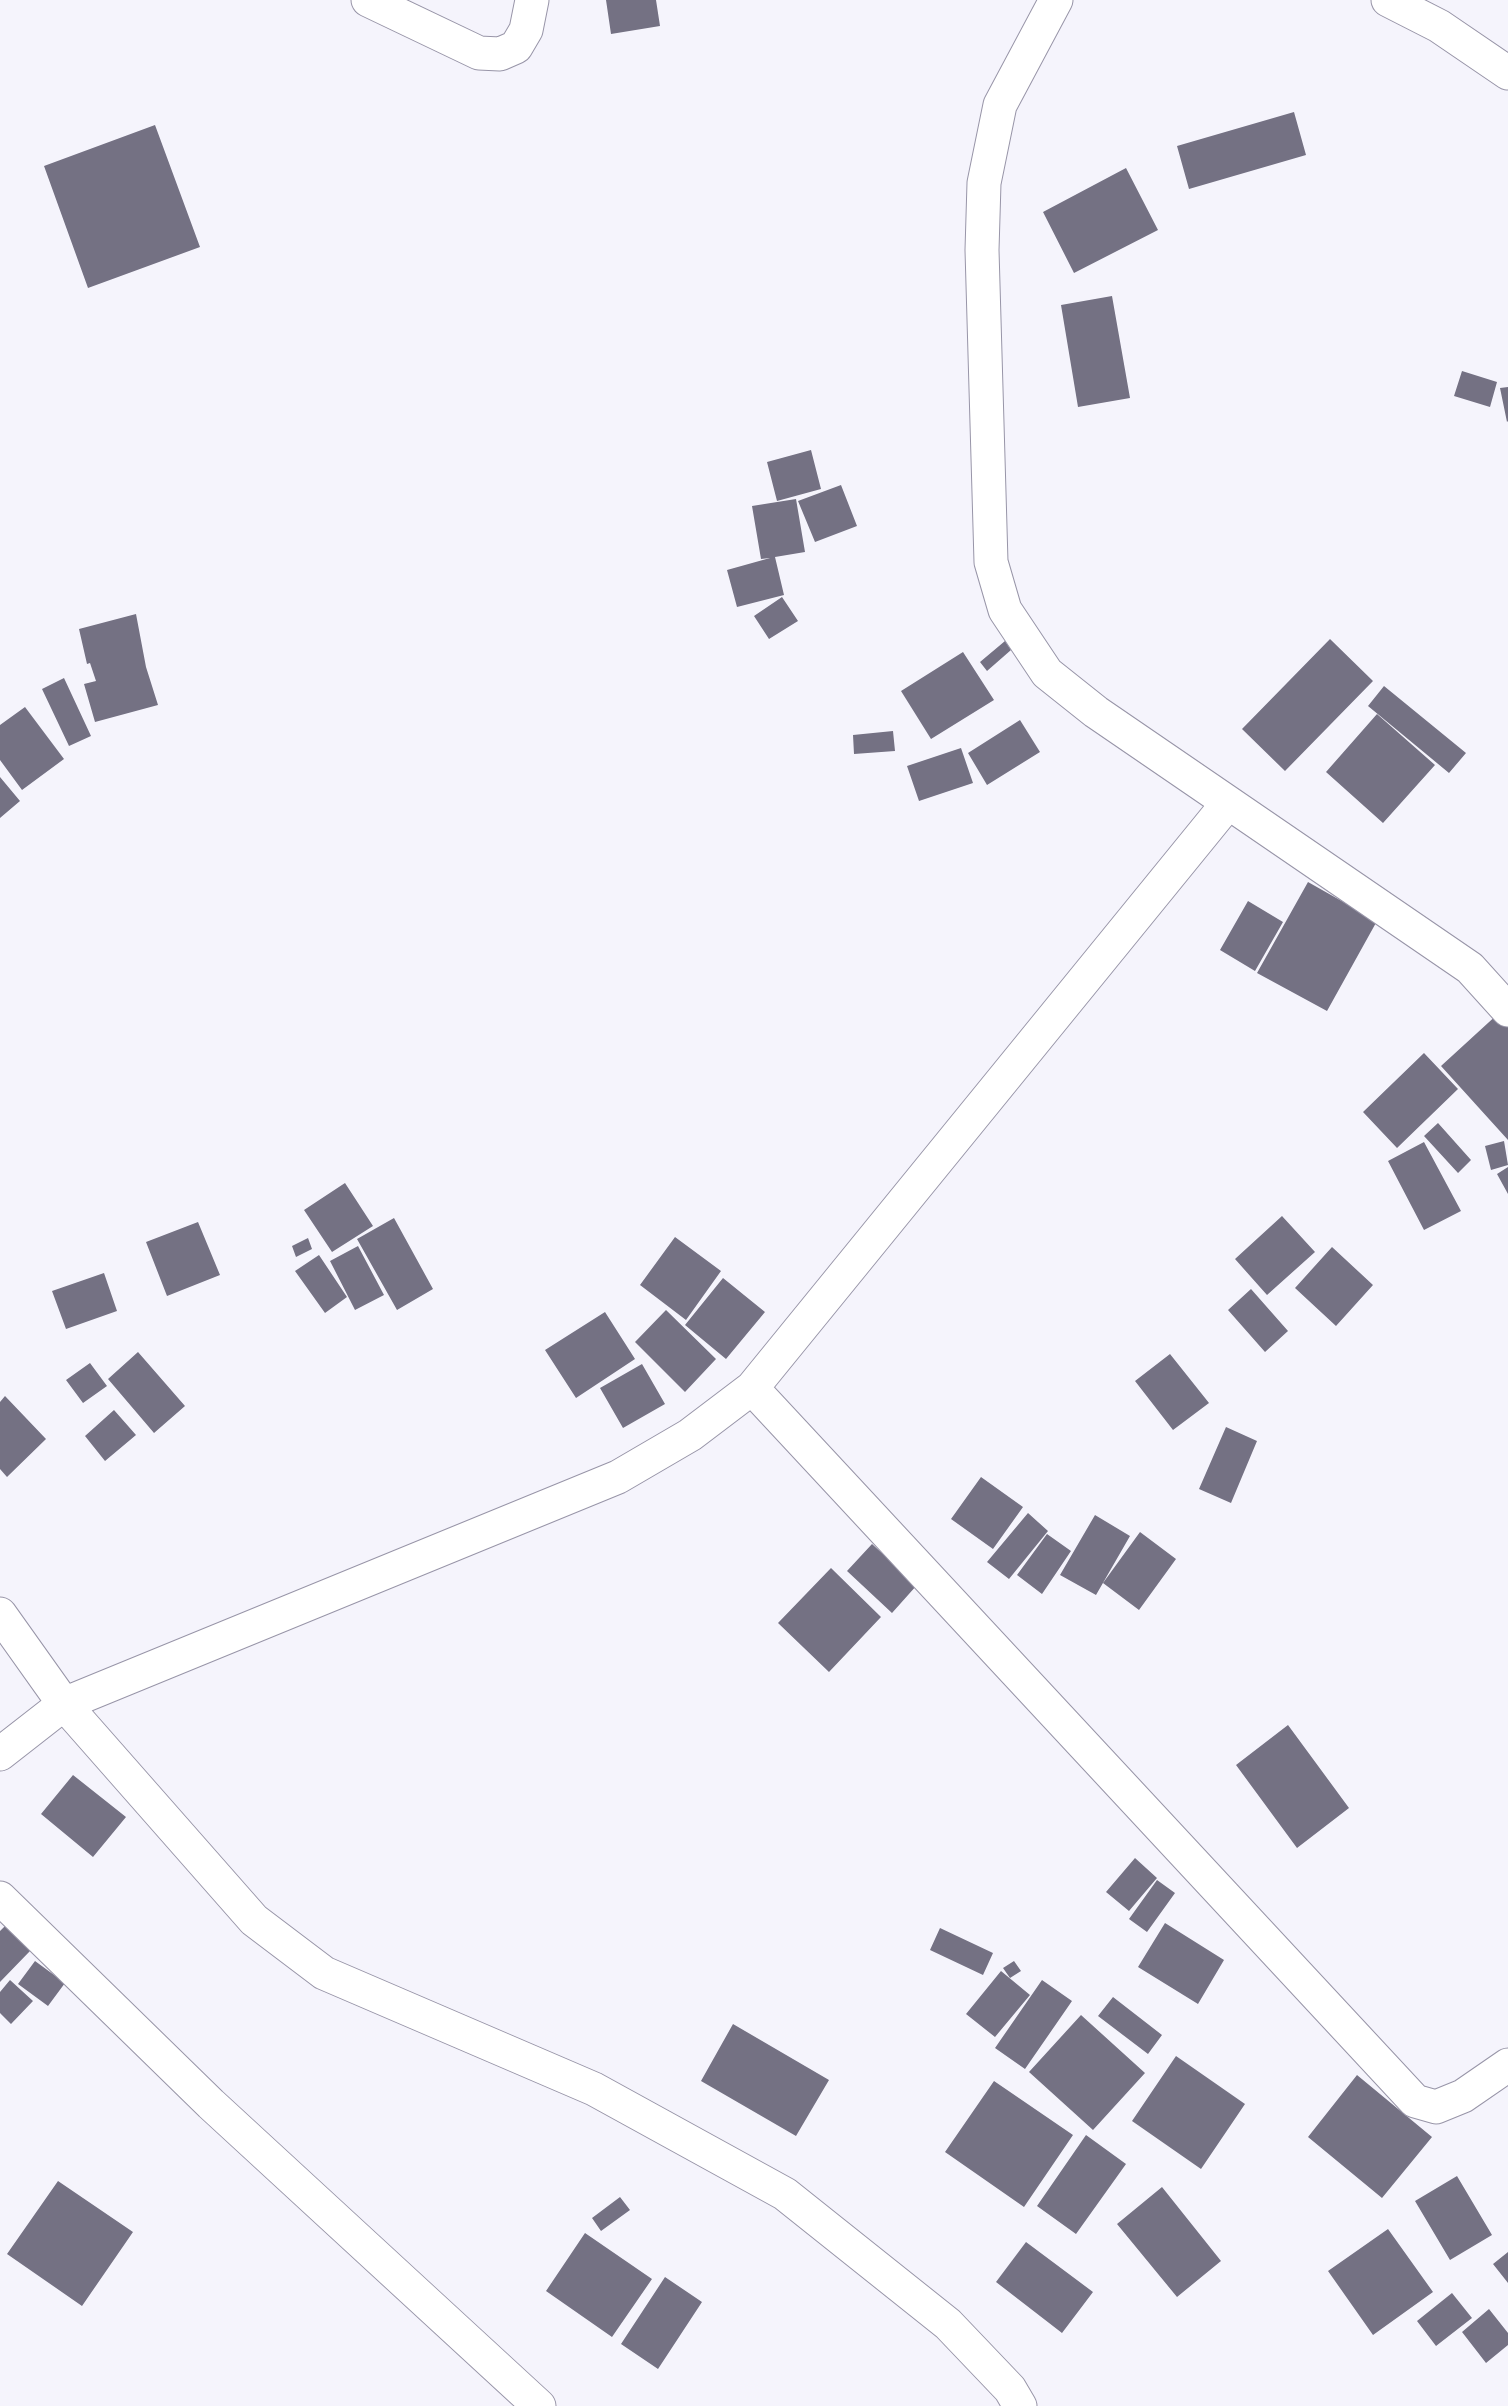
<!DOCTYPE html>
<html>
<head>
<meta charset="utf-8">
<style>
	body { margin:0 }
	canvas { display:block; background:#f5f4fc }
</style>
</head>
<body>
<canvas width="1508" height="2406"></canvas>
<script>
const ctx = document.querySelector('canvas').getContext('2d');
ctx.lineJoin = 'round';
function paint(path, color) { ctx.fillStyle = color; ctx.fill(path, 'evenodd'); }
const toPath = rows => new Path2D(rows.map(r => 'M' + r).join(''));
function stroke(path, color, width, dash) { ctx.strokeStyle = color; ctx.lineWidth = width; ctx.lineCap = dash ? 'butt' : 'round'; ctx.setLineDash(dash || []); ctx.stroke(path); }
paint(toPath([
	[606,0,656,0,660,26,611,34],
	[1294,112,1306,155,1189,189,1177,146],
	[155,125,200,247,88,288,44,166],
	[1126,168,1158,230,1074,273,1043,212],
	[1112,296,1130,398,1078,407,1061,305],
	[1462,371,1497,382,1490,407,1454,396],
	[1508,387,1508,421,1507,422,1500,388],
	[811,450,821,489,777,501,767,462],
	[841,485,857,526,815,542,798,501],
	[796,499,805,552,775,557,784,595,737,607,727,570,770,558,761,559,752,506],
	[782,597,798,621,769,639,754,616],
	[136,614,146,667,158,705,95,722,84,684,96,681,90,663,87,664,79,629],
	[1330,639,1373,681,1285,771,1242,729],
	[1005,641,1011,650,987,671,980,662],
	[963,652,994,700,931,739,901,691],
	[64,678,91,736,69,746,42,689],
	[1384,686,1466,753,1449,773,1368,706],
	[25,707,64,759,22,790,0,760,0,725],
	[1377,714,1435,765,1383,823,1326,772],
	[1020,720,1040,752,987,785,968,753],
	[893,731,895,751,854,754,853,735],
	[961,748,973,783,919,801,907,766],
	[0,777,20,801,0,818],
	[1308,882,1377,921,1327,1011,1257,973],
	[1248,901,1283,922,1255,971,1220,950],
	[1500,1012,1508,1020,1508,1140,1441,1066],
	[1424,1053,1458,1089,1397,1148,1363,1112],
	[1438,1123,1471,1160,1458,1173,1424,1136],
	[1504,1141,1508,1165,1491,1170,1485,1146],
	[1424,1142,1461,1211,1424,1230,1388,1161],
	[1508,1167,1508,1194,1497,1174],
	[345,1183,373,1226,332,1252,304,1210],
	[1282,1216,1315,1252,1267,1295,1235,1259],
	[394,1218,433,1289,397,1310,357,1239],
	[198,1222,220,1275,167,1296,146,1242],
	[675,1237,721,1271,686,1320,640,1285],
	[308,1238,312,1249,296,1257,292,1246],
	[358,1246,384,1295,355,1310,330,1261],
	[1332,1247,1373,1285,1336,1326,1295,1288],
	[319,1255,347,1297,325,1313,295,1271],
	[104,1273,117,1311,66,1329,52,1291],
	[723,1278,765,1312,726,1359,685,1325],
	[1251,1289,1288,1331,1265,1352,1228,1310],
	[666,1310,716,1359,685,1392,635,1342],
	[605,1312,635,1359,576,1398,545,1350],
	[138,1352,185,1406,154,1433,108,1379],
	[1170,1354,1209,1403,1173,1430,1135,1381],
	[90,1363,107,1386,83,1403,66,1380],
	[642,1364,665,1404,623,1428,600,1388],
	[5,1396,46,1439,7,1477,0,1469,0,1402],
	[114,1410,136,1435,105,1461,85,1436],
	[1226,1427,1257,1441,1231,1503,1199,1489],
	[981,1477,1023,1507,993,1549,951,1519],
	[1028,1513,1048,1531,1009,1579,987,1562],
	[1095,1515,1130,1536,1096,1595,1060,1575],
	[1140,1532,1176,1559,1139,1610,1103,1583],
	[1047,1534,1071,1551,1042,1594,1017,1575],
	[872,1544,917,1585,892,1613,847,1571],
	[831,1568,881,1617,829,1672,778,1623],
	[1288,1725,1349,1808,1297,1848,1236,1765],
	[73,1775,126,1817,93,1857,41,1814],
	[1135,1858,1157,1878,1129,1911,1106,1892],
	[1157,1880,1175,1893,1147,1932,1129,1919],
	[1165,1923,1224,1960,1198,2004,1138,1967],
	[5,1926,30,1951,0,1982,0,1931],
	[940,1928,993,1953,983,1975,930,1950],
	[35,1961,65,1983,48,2006,18,1984],
	[1014,1961,1021,1971,1010,1978,1003,1968],
	[1001,1971,1030,1995,995,2037,966,2014],
	[10,1980,33,2001,11,2024,0,2013,0,1992],
	[1042,1980,1072,2001,1025,2069,995,2048],
	[1113,1997,1162,2035,1148,2054,1098,2016],
	[1081,2015,1145,2073,1093,2130,1029,2072],
	[733,2024,829,2080,796,2136,701,2081],
	[1176,2056,1245,2104,1201,2169,1132,2121],
	[1357,2075,1432,2137,1382,2198,1308,2137],
	[994,2081,1073,2135,1024,2207,945,2152],
	[1086,2135,1126,2164,1076,2234,1037,2206],
	[1457,2176,1492,2235,1450,2260,1415,2201],
	[58,2181,133,2232,82,2306,7,2254],
	[1162,2187,1221,2261,1177,2297,1117,2224],
	[620,2197,630,2210,601,2231,592,2218],
	[1388,2229,1433,2292,1373,2335,1328,2271],
	[585,2233,652,2279,612,2337,546,2291],
	[1026,2242,1093,2292,1062,2333,996,2282],
	[1508,2252,1508,2283,1493,2264],
	[665,2277,702,2302,658,2369,621,2344],
	[1452,2293,1472,2318,1436,2346,1417,2321],
	[1489,2309,1508,2333,1508,2345,1486,2363,1462,2332]
]), '#747183');
const street = toPath([
	[368,0,479,53,500,54,516,47,526,30,532,0],
	[1056,0,1000,105,984,183,982,250,991,562,1005,610,1047,673,1096,712,1470,968,1508,1010],
	[1388,0,1439,26,1508,73],
	[752,1388,1415,2101,1436,2107,1463,2096,1508,2065],
	[0,1614,64,1704,254,1920,324,1973,594,2089,785,2194,948,2324,1010,2389,1020,2406],
	[0,1754,64,1704,618,1477,690,1435,752,1388,1228,803],
	[0,1898,211,2104,539,2406]
]);
stroke(street, '#9895a8', 35);
stroke(street, '#fff', 33);
</script>
</body>
</html>
